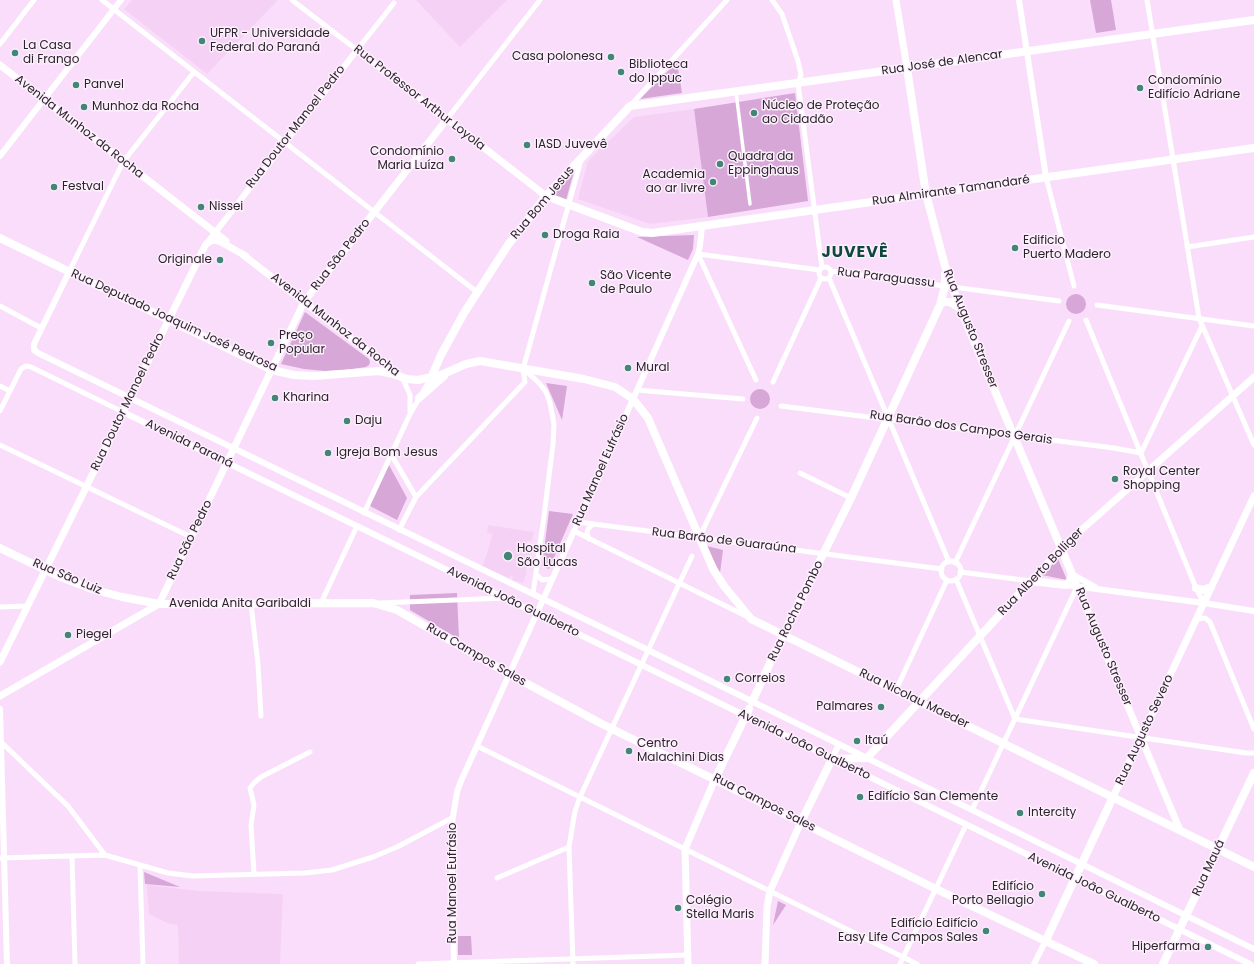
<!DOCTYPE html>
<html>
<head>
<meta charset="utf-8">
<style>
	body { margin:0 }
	canvas { display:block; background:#faddfa }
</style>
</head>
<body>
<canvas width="1254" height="964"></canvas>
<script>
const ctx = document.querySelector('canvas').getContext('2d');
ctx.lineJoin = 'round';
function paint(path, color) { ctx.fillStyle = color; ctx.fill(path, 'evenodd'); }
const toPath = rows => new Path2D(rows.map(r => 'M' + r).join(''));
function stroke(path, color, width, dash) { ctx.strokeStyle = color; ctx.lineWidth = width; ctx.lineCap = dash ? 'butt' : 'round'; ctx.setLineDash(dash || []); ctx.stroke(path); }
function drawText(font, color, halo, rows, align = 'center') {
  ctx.font = font + ' Poppins,sans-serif'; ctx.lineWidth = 3; ctx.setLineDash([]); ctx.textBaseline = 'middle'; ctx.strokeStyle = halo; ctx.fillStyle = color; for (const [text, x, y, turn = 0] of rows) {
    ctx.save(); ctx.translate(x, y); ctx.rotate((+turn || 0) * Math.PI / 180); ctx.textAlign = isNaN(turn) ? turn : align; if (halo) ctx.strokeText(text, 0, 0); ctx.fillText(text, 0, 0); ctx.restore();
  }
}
paint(toPath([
	[132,0,278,0,207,74,124,9],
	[416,0,507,0,460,47],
	[694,109,708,217,650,224,578,199,588,161,634,117],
	[488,525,534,532,532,541,527,541,527,551,531,552,529,559,528,559,526,571,527,572,523,583,512,580,513,576,511,575,509,578,482,566,487,554,492,534,487,533],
	[147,885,199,891,283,894,280,964,179,964,178,925,167,923,149,914]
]), '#f5d2f5');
paint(toPath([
	[1090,0,1111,0,1116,30,1096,33],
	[677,62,682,93,640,99],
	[795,93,808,201,708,217,694,109],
	[575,168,566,200,550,195],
	[694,235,693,249,688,260,637,237],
	'1066 304a10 10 0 1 1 20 0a10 10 0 1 1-20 0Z',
	[305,312,369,359,370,362,369,365,366,367,345,370,325,371,304,369,281,364],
	[546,383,567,386,562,420],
	'750 399a10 10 0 1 1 20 0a10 10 0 1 1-20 0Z',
	[389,465,407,498,397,520,370,506],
	[549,511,573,514,549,569,542,566],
	[707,546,723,550,720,573,713,559],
	[1058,559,1067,580,1042,575],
	[457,593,459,639,410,610,410,595],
	[144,872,180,887,145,884],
	[778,901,786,905,773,925],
	[458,936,471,936,472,955,458,955]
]), '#d6a7d7');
stroke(toPath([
	[736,92,750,204]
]), '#fff', 3.5);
stroke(toPath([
	[102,0,477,292],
	[292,0,357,50,394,3],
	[772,0,782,14,798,61,801,75,798,83,822,268],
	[1147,0,1199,318,1254,445],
	[0,44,34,0],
	[630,106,727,0],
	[447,119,540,0],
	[1046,177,1074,286],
	[1187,247,1254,237],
	[698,254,756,380],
	[698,254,820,270],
	'819 273a6 6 0 1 1 12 0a6 6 0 1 1-12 0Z',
	[831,271,1059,301],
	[69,272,123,162,194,72],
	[829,278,949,562],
	[1097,305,1254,326],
	[0,306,41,328],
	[1086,320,1196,588,1204,603],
	[525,370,539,383,546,392,550,403,554,424,553,444,544,516,533,594],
	[402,377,410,395,410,411],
	[773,382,821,278],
	[0,386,10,391],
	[637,390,743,399],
	[781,406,1114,448,1141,453,1202,326],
	[0,411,21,369,26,366,31,367,123,412],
	[0,445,191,537],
	[391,454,416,497],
	[800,473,851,498],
	[364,513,410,414,431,378],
	[399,530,416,497,525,382,523,369,581,160],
	[699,538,757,418],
	[589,539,587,533,588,529,593,524],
	'941 571a10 10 0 1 1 20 0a10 10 0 1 1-20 0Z',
	[955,563,1069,321],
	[960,572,1031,581],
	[536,574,542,580,552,579],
	[956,579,1015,719],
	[321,603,357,526],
	[380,603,505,598],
	[251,604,258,664,261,716],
	[0,607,28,606],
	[748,617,574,531,578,522,942,569],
	[1197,619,1205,618,1210,622,1254,729],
	[896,690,947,580],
	[1015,719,1246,753,1254,753],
	[1,742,68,806,105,855,168,873,193,876,305,873,332,870,373,857,397,847,452,818],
	[477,746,917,964],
	[972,810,1077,587],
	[72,856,75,964],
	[0,858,105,855],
	[140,865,143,964],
	[254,874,251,825,254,805,250,788,254,783,261,777,310,752],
	[497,878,569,847],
	[418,964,688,955],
	[573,964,569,847,575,811,580,797,692,556],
	[900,964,966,825]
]), '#fff', 5);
stroke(toPath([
	[1019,0,1046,177],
	[0,156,121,0],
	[207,243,357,50,447,119],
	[69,272,34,344,34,350,38,353,648,650,1254,949],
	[123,412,642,665,1250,964],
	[578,522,698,254,700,246,702,226],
	[1072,574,1095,587],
	[1066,585,1204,603,1254,611],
	[0,709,7,964],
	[832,759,839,744],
	[454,964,451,829,457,792,461,781,574,531],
	[1034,964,1046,940]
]), '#fff', 6);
stroke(toPath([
	[896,0,907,68],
	[0,65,226,241],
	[242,254,398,375],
	[1072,574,1180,830],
	[1031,581,1061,548,1254,377],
	[0,662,206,244,213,240,219,241,246,256],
	[0,696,159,604,304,302,447,119,546,196],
	[1113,797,1254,496],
	[688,964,685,849,715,779],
	[765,964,767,907,770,891,801,822]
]), '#fff', 7);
stroke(toPath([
	[546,196,642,232,652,233,1254,148],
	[0,238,272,370,294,375,314,376,379,371,393,374,407,379,418,380,441,375,466,364,480,361,584,379,615,387,633,399,648,418,713,569,724,586,751,619,1254,867],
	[940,305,943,302,950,302,960,308],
	[431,378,441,355,464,313,508,245,546,196,630,106,1254,20],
	[419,398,444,376],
	[0,548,58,576,92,589,122,597,159,604,373,603,397,610,509,674,602,724,936,889,1094,964],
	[1196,588,1203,590,1211,587],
	[752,702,783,635,851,498,940,305,945,286,945,274],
	[715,779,749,709],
	[801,822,832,759,867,758,1031,581,1066,585,1070,581,1072,574,960,308,945,266,926,194,907,68],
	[1046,940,1113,797],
	[1163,964,1254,773]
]), '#fff', 8);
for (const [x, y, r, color] of [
	[202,41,4,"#438678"],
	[15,53,4,"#438678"],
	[611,57,4,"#438678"],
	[621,72,4,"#438678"],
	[76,85,4,"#438678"],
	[1140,88,4,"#438678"],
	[84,107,4,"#438678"],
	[754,113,4,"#438678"],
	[527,145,4,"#438678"],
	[452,159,4,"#438678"],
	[720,164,4,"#438678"],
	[713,182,4,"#438678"],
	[54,187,4,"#438678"],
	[201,207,4,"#438678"],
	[545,235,4,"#438678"],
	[1015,248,4,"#438678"],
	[220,260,4,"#438678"],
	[592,283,4,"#438678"],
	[271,343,4,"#438678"],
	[628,368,4,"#438678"],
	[275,398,4,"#438678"],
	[347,421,4,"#438678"],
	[328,453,4,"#438678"],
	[1115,479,4,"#438678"],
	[508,556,5,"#438678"],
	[68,635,4,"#438678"],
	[727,679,4,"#438678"],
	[881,707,4,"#438678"],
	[857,741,4,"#438678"],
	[629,751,4,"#438678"],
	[860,797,4,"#438678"],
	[1020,813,4,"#438678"],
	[1042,894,4,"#438678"],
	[678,908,4,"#438678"],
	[986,931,4,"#438678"],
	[1208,947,4,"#438678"]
]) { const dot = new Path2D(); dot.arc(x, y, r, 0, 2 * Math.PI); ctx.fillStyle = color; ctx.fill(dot); stroke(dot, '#fcf0fc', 1.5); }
drawText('12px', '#2c222c', '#fcf0fc', [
	["UFPR - Universidade",210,34],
	["Federal do Paraná",210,48],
	["La Casa",23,46],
	["di Frango",23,60],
	["Casa polonesa",603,57,"right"],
	["Biblioteca",629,65],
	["do Ippuc",629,79],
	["Condomínio",1148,81],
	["Edifício Adriane",1148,95],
	["Panvel",84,85],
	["Núcleo de Proteção",762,106],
	["ao Cidadão",762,120],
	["Munhoz da Rocha",92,107],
	["IASD Juvevê",535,145],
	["Condomínio",444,152,"right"],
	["Maria Luíza",444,166,"right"],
	["Quadra da",728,157],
	["Eppinghaus",728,171],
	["Academia",705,175,"right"],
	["ao ar livre",705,189,"right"],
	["Festval",62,187],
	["Nissei",209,207],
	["Droga Raia",553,235],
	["Edificio",1023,241],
	["Puerto Madero",1023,255],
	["Originale",212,260,"right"],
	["São Vicente",600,276],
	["de Paulo",600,290],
	["Preço",279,336],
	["Popular",279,350],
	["Mural",636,368],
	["Kharina",283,398],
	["Daju",355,421],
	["Igreja Bom Jesus",336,453],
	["Royal Center",1123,472],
	["Shopping",1123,486],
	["Hospital",517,549],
	["São Lucas",517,563],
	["Piegel",76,635],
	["Correios",735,679],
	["Palmares",873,707,"right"],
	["Itaú",865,741],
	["Centro",637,744],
	["Malachini Dias",637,758],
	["Edifício San Clemente",868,797],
	["Intercity",1028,813],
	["Edifício",1034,887,"right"],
	["Porto Bellagio",1034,901,"right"],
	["Colégio",686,901],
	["Stella Maris",686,915],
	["Edifício Edifício",978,924,"right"],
	["Easy Life Campos Sales",978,938,"right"],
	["Hiperfarma",1200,947,"right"]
], 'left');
drawText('12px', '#2c222c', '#fcf0fc', [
	["Rua José de Alencar",942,63,-8],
	["Rua Professor Arthur Loyola",419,98,38],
	["Avenida Munhoz da Rocha",79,127,38],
	["Rua Doutor Manoel Pedro",296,127,-52],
	["Rua Almirante Tamandaré",951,191,-8],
	["Rua Bom Jesus",543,203,-50],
	["Rua São Pedro",341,255,-52],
	["Rua Paraguassu",886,278,7],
	["Rua Deputado Joaquim José Pedrosa",174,321,25],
	["Avenida Munhoz da Rocha",335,325,38],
	["Rua Augusto Stresser",970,329,68],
	["Rua Doutor Manoel Pedro",128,402,-64],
	["Rua Barão dos Campos Gerais",961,428,8],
	["Avenida Paraná",189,444,26],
	["Rua Manoel Eufrásio",601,470,-66],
	["Rua São Pedro",190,540,-64],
	["Rua Barão de Guaraúna",724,541,7],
	["Rua Alberto Bolliger",1041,572,-46],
	["Rua São Luiz",67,577,23],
	["Avenida João Gualberto",513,602,26],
	["Avenida Anita Garibaldi",240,604],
	["Rua Rocha Pombo",796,611,-64],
	["Rua Augusto Stresser",1103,647,67],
	["Rua Campos Sales",476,655,30],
	["Rua Nicolau Maeder",914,699,26],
	["Rua Augusto Severo",1145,730,-65],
	["Avenida João Gualberto",804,745,26],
	["Rua Campos Sales",764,803,27],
	["Rua Mauá",1209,868,-65],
	["Rua Manoel Eufrásio",453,883,-90],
	["Avenida João Gualberto",1094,888,26]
]);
ctx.letterSpacing = '1px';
drawText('bold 16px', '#0e483e', '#fcf0fc', [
	["JUVEVÊ",855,253]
]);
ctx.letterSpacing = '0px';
</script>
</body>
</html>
